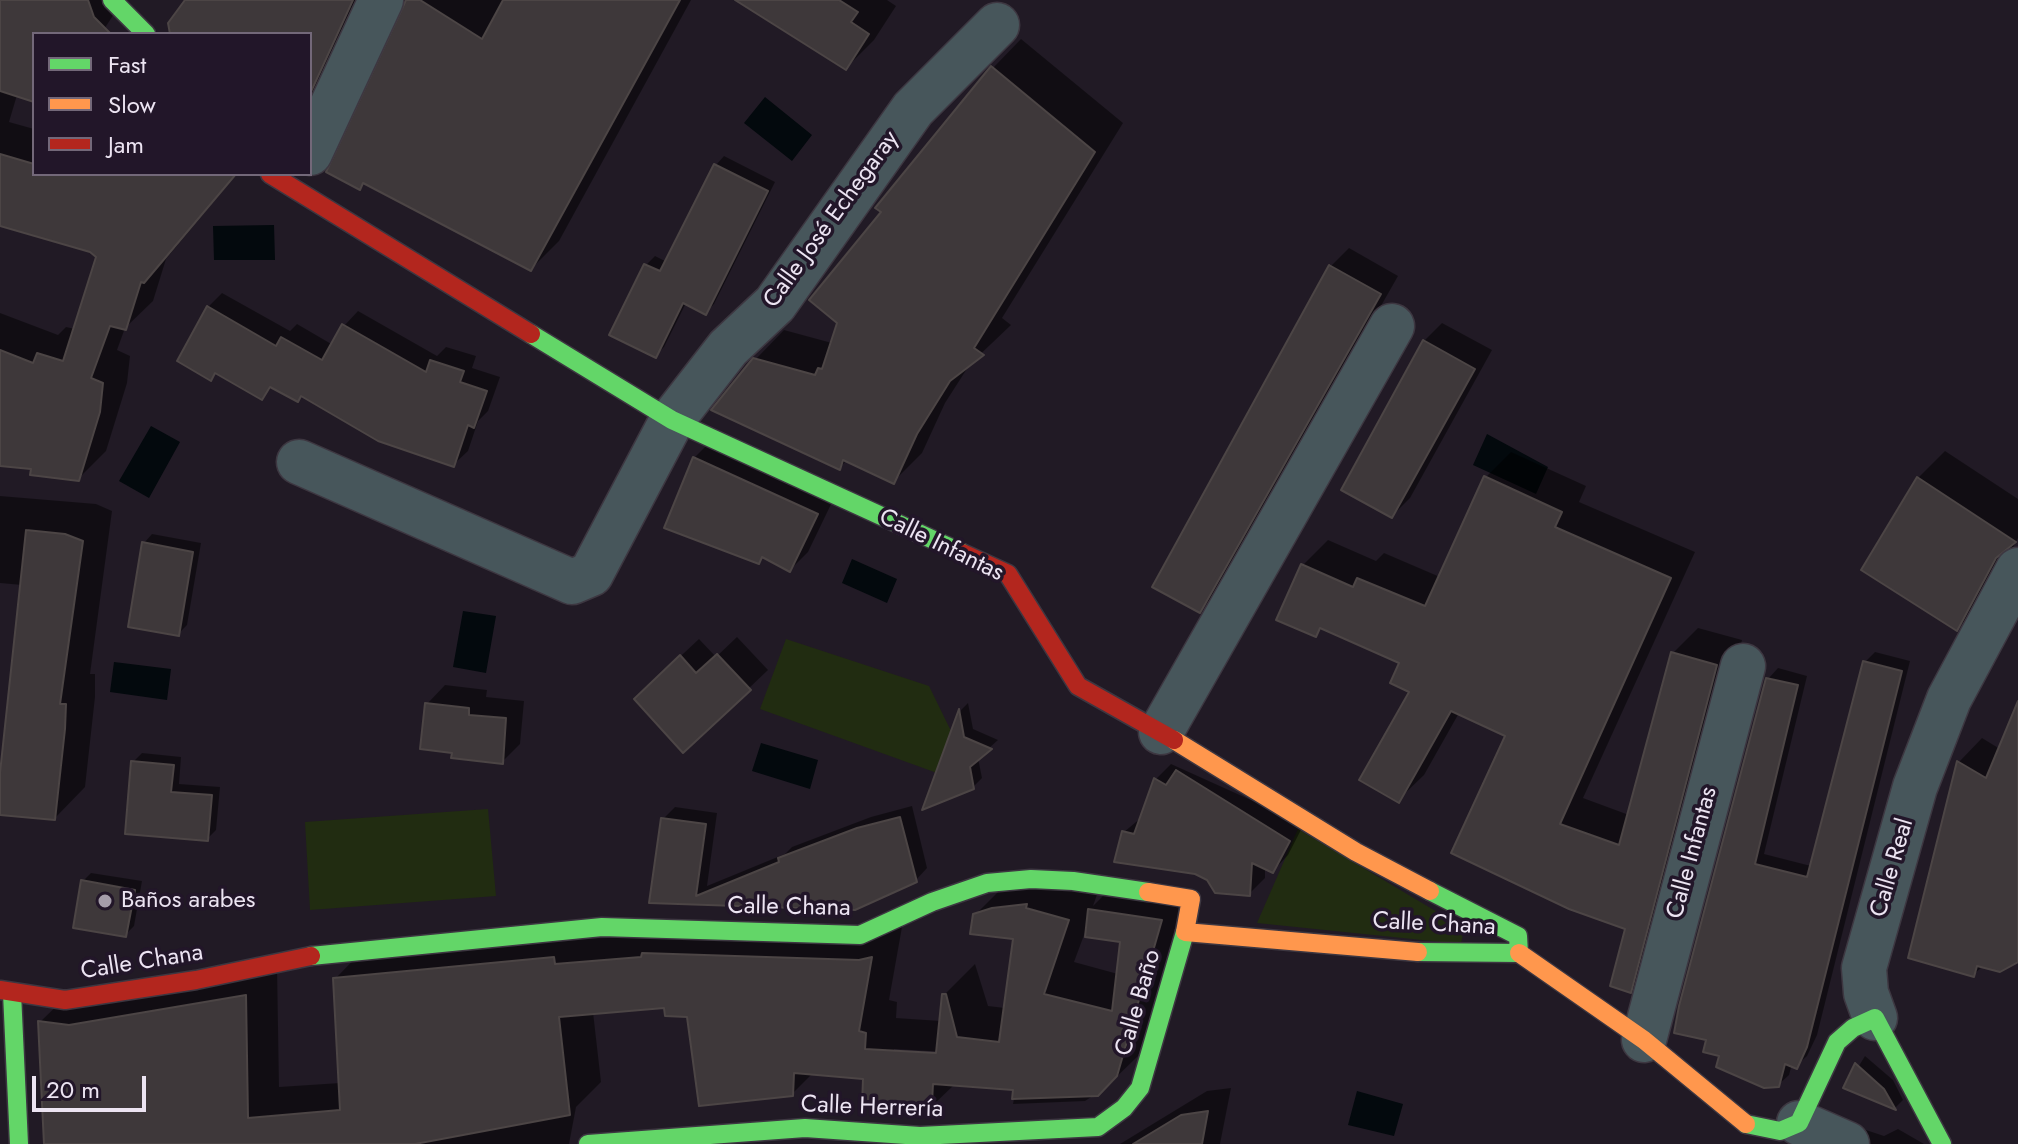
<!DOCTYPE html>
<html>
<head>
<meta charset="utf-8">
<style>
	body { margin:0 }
	#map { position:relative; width:2018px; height:1144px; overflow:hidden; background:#211a25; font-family:Jost,sans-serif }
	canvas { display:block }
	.legend { position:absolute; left:32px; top:32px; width:280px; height:144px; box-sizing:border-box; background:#221629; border:2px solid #736879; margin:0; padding:10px 14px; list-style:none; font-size:24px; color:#ece4f2 }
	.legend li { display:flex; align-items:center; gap:16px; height:40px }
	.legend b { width:40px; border:2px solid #736879 }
	.scale { position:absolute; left:32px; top:1076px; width:114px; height:36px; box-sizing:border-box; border:4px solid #ece4f2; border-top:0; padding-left:10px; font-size:24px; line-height:28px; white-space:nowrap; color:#ece4f2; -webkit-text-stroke:6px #221629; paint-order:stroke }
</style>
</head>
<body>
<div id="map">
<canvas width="2018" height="1144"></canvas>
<ul class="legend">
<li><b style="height:10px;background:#63d668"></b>Fast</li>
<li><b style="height:10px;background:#ff974d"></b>Slow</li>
<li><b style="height:10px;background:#b3261e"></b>Jam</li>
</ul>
<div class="scale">20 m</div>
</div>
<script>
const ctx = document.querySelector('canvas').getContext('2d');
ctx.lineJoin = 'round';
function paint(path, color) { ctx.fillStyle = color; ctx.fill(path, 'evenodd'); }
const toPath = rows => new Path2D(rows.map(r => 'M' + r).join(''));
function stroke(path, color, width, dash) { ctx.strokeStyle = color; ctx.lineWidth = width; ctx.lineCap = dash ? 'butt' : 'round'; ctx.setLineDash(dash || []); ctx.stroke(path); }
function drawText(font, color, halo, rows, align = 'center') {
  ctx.font = font + ' Jost,sans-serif'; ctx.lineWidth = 7; ctx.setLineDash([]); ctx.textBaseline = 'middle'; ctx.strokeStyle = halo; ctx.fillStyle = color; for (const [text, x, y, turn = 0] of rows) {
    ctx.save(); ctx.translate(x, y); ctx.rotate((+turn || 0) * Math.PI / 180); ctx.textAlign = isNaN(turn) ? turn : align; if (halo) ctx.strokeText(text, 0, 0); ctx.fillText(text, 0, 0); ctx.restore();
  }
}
paint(toPath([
	[786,639,929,686,951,731,937,773,760,709],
	[488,809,496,896,310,910,305,822],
	[1298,829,1464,928,1461,944,1257,923]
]), '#212c11');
paint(toPath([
	[765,97,812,135,792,161,744,123],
	[274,225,275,260,214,260,213,226],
	[151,426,180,442,149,498,119,481],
	[1487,434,1548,467,1536,494,1473,465],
	[852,559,897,579,887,603,842,583],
	[463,611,496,616,486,673,453,667],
	[114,662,171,669,167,700,110,692],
	[761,743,818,760,810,789,752,771],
	[1357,1091,1403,1104,1394,1136,1348,1125]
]), '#03090d');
paint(toPath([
	[0,0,123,0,101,34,34,34,34,100,17,95,9,122,34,129,34,174,237,174,166,259,153,301,125,328,117,350,130,356,127,383,106,451,79,478,33,467,0,453,0,313,58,335,66,327,75,329,98,257,91,250,0,223],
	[187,0,367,0,310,115,310,34,164,34,171,31],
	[408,0,691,0,559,241,531,269,365,182,359,187],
	[735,0,887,0,896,6,874,40,846,68],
	[1021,39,1123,123,1002,318,1011,325,970,364,945,403,922,453,893,482,847,460,840,467,755,360,784,330,832,343,883,212,993,68],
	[724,156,775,182,714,304,705,313,686,303,664,347,655,356,646,265,655,256,667,262,716,165],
	[1349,248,1398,276,1218,592,1200,610,1331,266],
	[222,293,290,331,297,324,333,345,344,326,358,311,437,356,446,347,476,356,472,368,500,377,488,411,478,421,468,451,453,465,302,395,297,400,273,386,262,398,217,372,211,378,208,307],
	[1442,323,1492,350,1410,498,1392,516,1424,341],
	[712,440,835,496,808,552,790,570,764,556,758,562,694,458],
	[1945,451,2018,499,2018,538,1983,602,1957,629,1918,478],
	[1511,452,1586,486,1579,502,1695,552,1583,798,1629,815,1673,653,1698,628,1742,640,1655,965,1630,991,1628,928,1569,907,1507,735,1459,713,1424,775,1398,800,1412,691,1401,662,1323,627,1315,635,1303,565,1328,540,1376,561,1384,553,1440,577,1486,477],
	[0,496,96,504,112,511,90,674,95,674,95,697,85,787,55,818,0,796,22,585,0,583],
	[152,534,201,543,187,625,178,634,144,543],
	[737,637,768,670,684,750,654,681,699,639,716,657],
	[1875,652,1910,661,1817,1035,1807,1056,1796,1066,1792,1064,1789,1075,1778,1085,1720,1068,1768,679,1778,668,1807,676,1764,854,1811,866,1865,662],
	[445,685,487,690,486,697,524,701,520,744,502,762,454,751,427,704],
	[968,703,973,729,998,740,978,758,982,778,973,787,925,806,961,710],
	[2018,707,2018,960,1983,966,1973,975,1910,957,1959,762,1982,738,2000,749],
	[142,753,181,757,179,784,220,787,216,830,207,839,133,762],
	[1171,764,1304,824,1288,855,1273,871,1265,867,1265,878,1249,894,1209,879,1124,832,1142,817,1156,779],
	[912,806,927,868,916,880,651,902,663,819,675,807,717,813,707,886,785,854,792,847,871,817],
	[91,873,142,881,134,926,125,935,83,881],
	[1121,878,1192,889,1138,1056,1105,1088,1085,1101,1013,1104,1016,1088,955,1084,930,1108,864,1105,865,1077,814,1072,792,1094,689,1015,666,1006,593,1012,601,1082,576,1107,569,1144,46,1144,40,1022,72,991,277,965,279,1087,340,1083,335,979,366,947,902,927,889,1000,897,1002,896,1018,941,1021,944,995,975,964,988,1006,1005,1008,1015,937,975,915,1007,883,1099,889,1093,906],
	[1087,927,1122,941,1118,974,1074,962],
	[894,1049,946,1052,946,1056,894,1053],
	[1865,1056,1893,1080,1903,1100,1895,1108,1846,1087],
	[1231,1088,1220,1144,1120,1144,1207,1091],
	[1854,1126,1884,1136,1898,1129,1924,1144,1836,1144]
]), '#0007');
const building = toPath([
	[0,0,88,0,94,17,111,34,34,34,34,102,0,91,0,0],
	[185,0,353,0,310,94,310,34,170,34,168,23,185,0],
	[406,0,420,0,482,39,503,0,680,0,531,271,363,183,360,190,326,172,406,0],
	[735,0,839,0,858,12,851,22,869,34,846,70,735,0],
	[991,66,1095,152,974,348,984,355,950,381,917,434,894,484,843,460,840,470,711,410,753,358,815,375,818,368,822,369,837,323,809,300,881,212,875,208,991,66],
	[0,154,34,164,34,174,236,174,144,283,141,282,126,330,110,326,91,378,103,383,100,412,79,481,30,475,31,469,0,466,0,350,33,363,37,353,63,361,96,257,90,252,0,226,0,154],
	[714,164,768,191,706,315,683,303,656,358,609,335,644,264,660,271,714,164],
	[1329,265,1381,294,1200,613,1152,587,1329,265],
	[207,306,276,346,281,337,322,360,342,324,426,372,430,360,464,371,460,382,487,391,474,428,468,425,454,467,378,441,301,396,298,402,270,387,262,400,215,373,211,381,177,361,207,306],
	[1423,340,1475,369,1392,518,1341,490,1423,340],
	[693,457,818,514,790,572,762,557,759,564,664,528,693,457],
	[1484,476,1562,512,1555,527,1671,578,1560,824,1619,845,1671,652,1717,665,1631,993,1610,986,1625,929,1569,909,1451,853,1505,736,1451,711,1399,803,1359,780,1409,692,1390,683,1399,663,1320,628,1316,637,1276,620,1301,564,1353,587,1357,578,1425,606,1484,476],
	[1917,477,2016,542,1996,558,1957,631,1861,570,1917,477],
	[26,530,65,534,83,541,60,704,66,704,65,729,55,820,0,815,0,773,26,530],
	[142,542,193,552,179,636,128,627,142,542],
	[717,654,751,690,683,753,634,699,680,655,696,673,717,654],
	[1863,661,1902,671,1807,1047,1797,1069,1785,1064,1779,1087,1764,1088,1716,1067,1719,1056,1703,1052,1706,1040,1674,1033,1679,1006,1766,678,1798,685,1755,864,1807,877,1863,661],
	[2018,701,2018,962,2000,972,1977,966,1974,977,1908,958,1957,761,1986,778,2018,701],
	[425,703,469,708,469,715,506,718,503,764,451,758,452,753,420,749,425,703],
	[959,709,964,737,992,749,970,767,974,789,922,810,959,709],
	[131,761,174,765,171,792,212,795,208,841,125,834,131,761],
	[1176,770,1290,841,1273,873,1252,863,1250,896,1215,893,1207,880,1195,874,1114,862,1122,831,1134,834,1154,778,1166,785,1176,770],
	[900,817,917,882,855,910,649,903,661,818,706,824,696,896,779,862,778,858,857,828,900,817],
	[81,880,135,890,126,937,73,928,81,880],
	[1027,904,1026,908,1069,920,1044,994,1112,1011,1120,942,1085,937,1088,909,1162,920,1117,1076,1098,1096,1012,1099,1013,1090,933,1084,932,1102,862,1105,863,1079,794,1073,793,1096,699,1106,687,1017,665,1016,664,1008,559,1017,570,1115,415,1144,44,1144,38,1021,69,1025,246,995,248,1118,340,1110,333,978,554,957,555,964,641,957,642,953,859,960,872,957,859,1031,866,1033,865,1049,936,1053,942,994,946,994,957,1037,999,1042,1013,939,970,934,973,914,992,908,1027,904],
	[1855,1063,1884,1089,1896,1110,1843,1088,1855,1063],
	[1208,1111,1202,1144,1133,1144,1181,1115,1208,1111]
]);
paint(building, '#3e383a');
stroke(building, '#4c4545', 2);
const street = toPath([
	[310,153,381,0],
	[299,462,572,582,591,574,672,420,728,348,775,304,913,109,997,25],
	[1161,732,1392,326],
	[1875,1018,1866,993,1864,968,1915,787,1949,699,2018,570],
	[1644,1040,1743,666],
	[1799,1123,1847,1144]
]);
const fast = toPath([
	[112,0,146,34],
	[531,334,672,420,962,553],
	[1430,891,1518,936,1519,953],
	[1418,952,1519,953],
	[311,956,602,927,860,935,932,902,987,883,1031,879,1073,881,1148,892],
	[12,993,19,1144],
	[1746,1124,1780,1131,1799,1123,1837,1042,1853,1028,1875,1018,1942,1144],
	[588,1144,805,1128,920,1136,1098,1127,1124,1108,1140,1088,1185,932]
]);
const slow = toPath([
	[1174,740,1356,852,1430,891],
	[1148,892,1191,899,1185,932,1418,952],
	[1519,953,1644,1040,1746,1124]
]);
const jam = toPath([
	[270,174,531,334],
	[962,553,1008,574,1078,686,1174,740],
	[0,990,65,1000,196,980,311,956]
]);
stroke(street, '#3d3741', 47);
stroke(fast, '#3d3741', 21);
stroke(slow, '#3d3741', 21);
stroke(jam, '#3d3741', 21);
stroke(street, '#47565b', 44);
stroke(fast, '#63d668', 18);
stroke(slow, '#ff974d', 18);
stroke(jam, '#b3261e', 18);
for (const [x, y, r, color] of [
	[105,901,8,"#a59daa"]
]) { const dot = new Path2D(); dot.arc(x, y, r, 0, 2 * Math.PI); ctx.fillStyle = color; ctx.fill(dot); stroke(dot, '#221629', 3); }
drawText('24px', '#ece4f2', '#221629', [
	["Calle José Echegaray",832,220,-54],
	["Calle Infantas",941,546,26],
	["Calle Infantas",1693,853,-75],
	["Calle Real",1893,868,-74],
	["Calle Chana",789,908,1],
	["Calle Chana",1434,925,3],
	["Calle Chana",142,963,-9],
	["Calle Baño",1139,1003,-74],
	["Calle Herrería",872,1108,2]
]);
drawText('24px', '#ece4f2', '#221629', [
	["Baños arabes",121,901]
], 'left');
</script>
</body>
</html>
